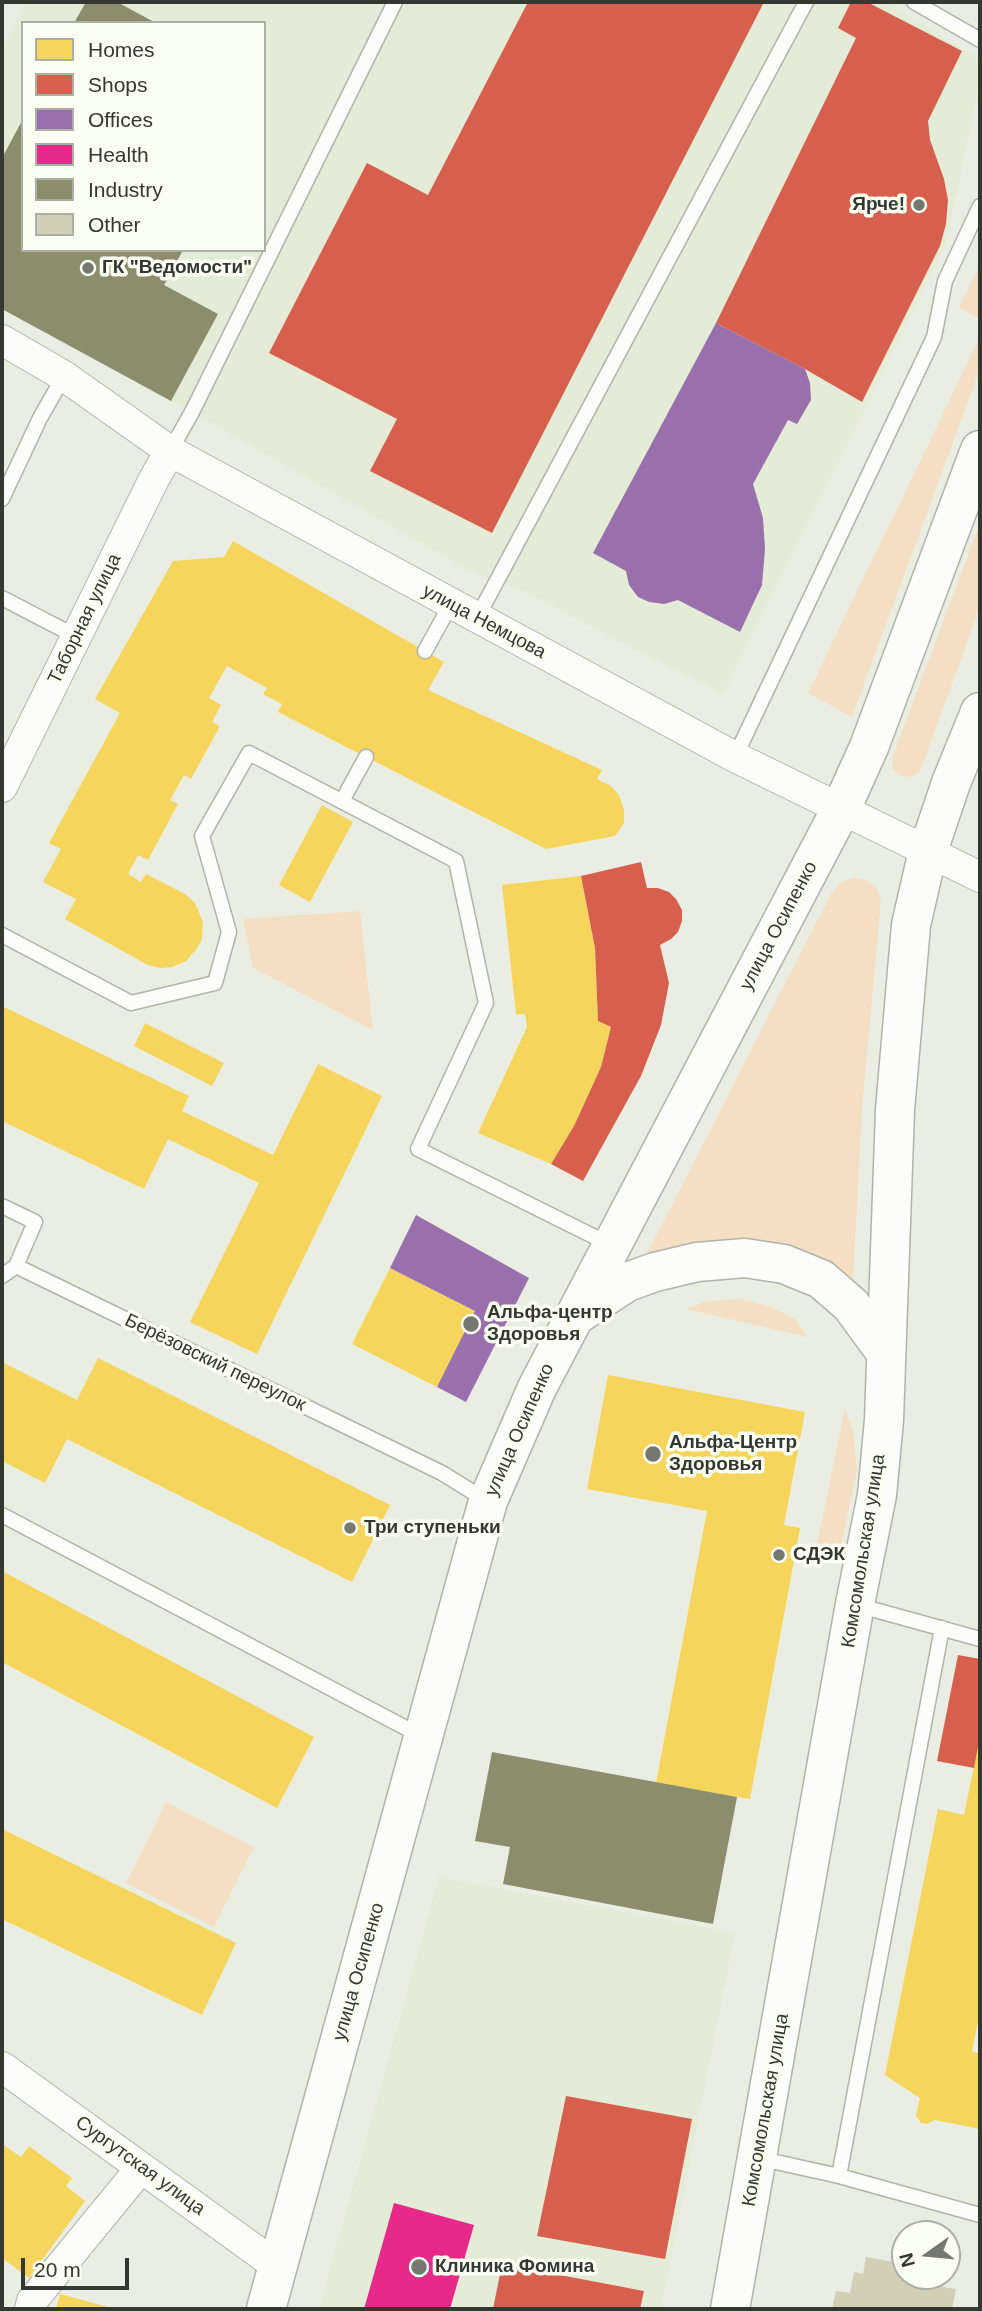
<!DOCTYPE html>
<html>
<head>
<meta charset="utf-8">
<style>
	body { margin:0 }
	#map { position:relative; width:982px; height:2311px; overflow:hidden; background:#eaeee2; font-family:Helvetica,sans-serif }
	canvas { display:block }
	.frame { position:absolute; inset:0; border:4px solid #353830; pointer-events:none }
	.legend { position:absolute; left:21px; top:21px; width:245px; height:231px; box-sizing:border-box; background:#fafff2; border:2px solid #abafa4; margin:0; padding:9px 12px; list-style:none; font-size:21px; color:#353830 }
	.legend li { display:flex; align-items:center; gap:14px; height:35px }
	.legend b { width:35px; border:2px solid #abafa4 }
	.north { position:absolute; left:891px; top:2220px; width:70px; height:70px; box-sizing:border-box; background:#fafff2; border:2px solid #abafa4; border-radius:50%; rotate:255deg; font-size:19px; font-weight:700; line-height:28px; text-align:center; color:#353830 }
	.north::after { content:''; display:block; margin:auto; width:24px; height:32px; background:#74786e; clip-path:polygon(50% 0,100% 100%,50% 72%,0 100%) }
	.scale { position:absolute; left:21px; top:2258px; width:108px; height:32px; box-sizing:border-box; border:4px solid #353830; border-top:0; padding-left:9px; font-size:21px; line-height:24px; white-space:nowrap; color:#353830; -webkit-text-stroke:5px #fafff2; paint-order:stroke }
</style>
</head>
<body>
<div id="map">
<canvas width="982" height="2311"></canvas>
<div class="frame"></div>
<ul class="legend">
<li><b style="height:19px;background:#f6d55c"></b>Homes</li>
<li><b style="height:19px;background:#d6604d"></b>Shops</li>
<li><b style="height:19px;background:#9970ab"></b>Offices</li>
<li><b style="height:19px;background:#e7298a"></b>Health</li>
<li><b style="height:19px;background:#8c8c6e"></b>Industry</li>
<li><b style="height:19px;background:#d2cfb7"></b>Other</li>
</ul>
<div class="north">N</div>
<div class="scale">20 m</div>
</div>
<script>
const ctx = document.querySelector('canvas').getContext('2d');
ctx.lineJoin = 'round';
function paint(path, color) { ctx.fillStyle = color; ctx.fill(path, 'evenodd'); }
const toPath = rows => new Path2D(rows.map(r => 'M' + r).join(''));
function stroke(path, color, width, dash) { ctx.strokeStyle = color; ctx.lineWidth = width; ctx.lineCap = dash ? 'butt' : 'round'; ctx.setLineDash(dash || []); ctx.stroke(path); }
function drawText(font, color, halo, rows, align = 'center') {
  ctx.font = font + ' Helvetica,sans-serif'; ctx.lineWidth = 7; ctx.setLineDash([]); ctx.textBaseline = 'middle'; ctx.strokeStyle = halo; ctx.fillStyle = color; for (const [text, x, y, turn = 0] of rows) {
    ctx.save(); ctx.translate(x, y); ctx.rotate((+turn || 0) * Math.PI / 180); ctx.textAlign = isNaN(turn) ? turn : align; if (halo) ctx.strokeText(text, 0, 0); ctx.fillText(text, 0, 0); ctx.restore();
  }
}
paint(toPath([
	[26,2,886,2,980,59,980,83,945,247,723,694,517,588,473,573,192,412,2,309,2,49],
	[23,23,264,23,264,250,23,250],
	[439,1877,735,1933,661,2309,319,2309]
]), '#e4ebd6');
paint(toPath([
	[980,265,980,319,959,308],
	[980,337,980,369,852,717,808,693],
	[980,523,980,607,921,769,915,775,908,777,901,776,894,771,892,764,893,756],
	[853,878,866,880,877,888,881,901,862,1110,853,1282,830,1261,783,1245,640,1267,832,892,841,882],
	[360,911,373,1030,253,968,243,919],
	[741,1299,768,1306,794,1318,808,1337,686,1309,706,1301],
	[845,1408,853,1432,857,1470,840,1552,813,1564],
	[166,1802,254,1847,214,1927,126,1883]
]), '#f5dfc4');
paint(toPath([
	[233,541,444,662,428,690,602,770,597,779,611,786,619,795,624,810,624,823,615,836,546,849,278,712,282,704,263,694,267,688,227,666,209,698,221,705,212,722,220,726,191,779,184,775,170,800,178,804,148,860,138,855,128,874,141,882,146,874,185,894,195,903,203,922,202,939,198,947,186,961,172,967,160,968,148,965,65,919,76,899,43,882,61,849,49,843,120,713,95,699,173,561,224,557],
	[322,805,353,822,310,902,279,885],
	[581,876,595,948,598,1021,611,1027,601,1067,574,1126,551,1164,478,1133,527,1027,525,1014,516,1014,502,885],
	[2,1006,189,1096,182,1111,273,1155,318,1064,382,1096,257,1354,190,1322,259,1183,168,1139,144,1189,2,1121],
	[145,1023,224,1063,212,1086,134,1046],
	[390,1268,475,1311,437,1387,352,1344],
	[98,1358,390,1505,352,1582,67,1439,45,1483,2,1461,2,1362,77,1400],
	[608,1375,805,1412,784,1525,800,1528,750,1799,656,1783,707,1511,587,1489],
	[2,1571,314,1737,277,1808,2,1662],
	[979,1742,980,2011,972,2052,980,2053,980,2129,935,2120,927,2124,921,2123,916,2116,920,2098,885,2075,938,1809,964,1815],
	[2,1829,236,1943,202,2015,2,1919],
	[2,2144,21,2157,29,2146,72,2178,66,2186,85,2201,29,2278,2,2258],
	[60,2294,112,2308,112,2309,56,2309]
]), '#f6d55c');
paint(toPath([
	[528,2,764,2,492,533,370,471,397,419,269,353,367,163,428,195],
	[851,2,867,2,962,51,928,121,930,140,944,179,948,200,946,224,940,246,862,402,805,369,716,323,856,38,838,28],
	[641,862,647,888,658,888,669,892,676,899,682,910,682,921,678,932,671,939,660,945,669,983,661,1025,641,1076,583,1181,551,1164,574,1126,601,1067,611,1027,598,1021,595,948,581,876],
	[958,1655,980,1659,980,1736,974,1768,937,1761],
	[566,2096,692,2119,665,2259,537,2236],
	[502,2264,644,2291,640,2309,493,2309]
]), '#d6604d');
paint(toPath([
	[716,323,805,369,810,383,811,400,797,424,788,420,753,484,763,518,765,549,762,585,740,632,678,600,664,604,649,602,638,597,629,585,626,571,593,553],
	[416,1215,529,1278,466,1402,437,1387,475,1311,390,1268]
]), '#9970ab');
paint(toPath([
	[394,2203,474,2225,450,2309,364,2309]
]), '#e7298a');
paint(toPath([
	[86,2,117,2,156,23,74,23],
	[23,119,23,250,183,250,164,285,218,314,171,401,2,309,2,158],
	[492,1752,737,1797,713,1924,503,1884,510,1847,475,1841]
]), '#8c8c6e');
paint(toPath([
	[866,2257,905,2264,905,2276,945,2276,943,2287,956,2289,952,2309,832,2309,836,2291,850,2293,854,2272,863,2274]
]), '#d2cfb7');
const lane = toPath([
	[914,2,980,40],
	[170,451,192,412,395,2],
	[2,499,40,418,64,376],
	[2,598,77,637],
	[477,618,806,2],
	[425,651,451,604],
	[735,757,934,337,945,281,980,206],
	[342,801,366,757],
	[2,935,131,1003,215,983,229,932,202,836,249,753,456,861,486,1003,418,1149,609,1244],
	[2,1206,35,1222,16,1266,442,1473,487,1501],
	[2,1276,16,1266],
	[2,1515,423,1737],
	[857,1605,980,1639],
	[758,2158,839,2176,980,2215],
	[839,2176,942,1628]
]);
const street = toPath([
	[2,340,64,376,170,451,735,757,980,877],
	[2,787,154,479,170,451],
	[2,2067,277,2266],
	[30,2309,32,2301,141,2168]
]);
const secondary = toPath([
	[575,1316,627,1282,655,1272,697,1262,745,1258,784,1264,821,1279,851,1305,886,1353],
	[266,2309,488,1501,537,1388,841,809,869,747,980,450],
	[730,2309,855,1604,877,1495,884,1420,895,1110,911,925,928,851,951,783,980,712]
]);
stroke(lane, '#b0b3aa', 17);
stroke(street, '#b0b3aa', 32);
stroke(secondary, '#b0b3aa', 41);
stroke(lane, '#fcfcfb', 14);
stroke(street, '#fcfcfb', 30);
stroke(secondary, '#fcfcfb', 38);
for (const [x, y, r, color] of [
	[919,205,7,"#74786e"],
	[88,268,7,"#74786e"],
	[471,1324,9,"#74786e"],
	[653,1454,9,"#74786e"],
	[350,1528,7,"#74786e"],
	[779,1555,7,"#74786e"],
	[419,2267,9,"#74786e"]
]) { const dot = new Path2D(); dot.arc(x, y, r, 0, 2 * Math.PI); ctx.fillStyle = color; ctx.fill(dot); stroke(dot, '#fafff2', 2.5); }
drawText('bold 19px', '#353830', '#fafff2', [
	["Ярче!",905,205,"right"],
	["ГК \"Ведомости\"",102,268],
	["Альфа-центр",487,1313],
	["Здоровья",487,1335],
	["Альфа-Центр",669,1443],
	["Здоровья",669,1465],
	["Три ступеньки",364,1528],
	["СДЭК",793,1555],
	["Клиника Фомина",435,2267]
], 'left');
drawText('19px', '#353830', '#fafff2', [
	["Таборная улица",85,619,-64],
	["улица Немцова",484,622,28],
	["улица Осипенко",779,926,-62],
	["Берёзовский переулок",215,1363,26],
	["улица Осипенко",520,1430,-66],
	["Комсомольская улица",864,1551,-81],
	["улица Осипенко",359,1972,-74],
	["Комсомольская улица",766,2110,-80],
	["Сургутская улица",140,2166,36]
]);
</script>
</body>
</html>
